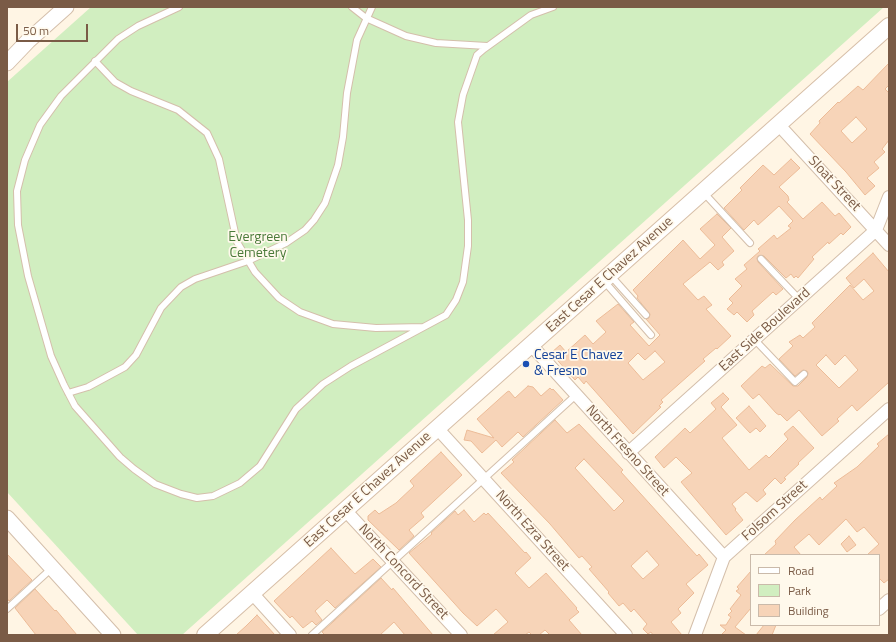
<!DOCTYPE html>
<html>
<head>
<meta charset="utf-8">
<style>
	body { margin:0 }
	#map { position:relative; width:896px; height:642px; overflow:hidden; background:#fff5e4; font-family:"Titillium Web",sans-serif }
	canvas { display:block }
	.frame { position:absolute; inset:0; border:8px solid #7a5b46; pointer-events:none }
	.legend { position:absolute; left:750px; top:554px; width:130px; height:72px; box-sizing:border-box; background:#fff9ec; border:1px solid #cabaaa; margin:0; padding:5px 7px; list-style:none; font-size:12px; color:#7a5b46 }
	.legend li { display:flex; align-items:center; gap:8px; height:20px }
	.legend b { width:20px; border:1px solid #cabaaa }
	.scale { position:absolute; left:16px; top:24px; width:72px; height:18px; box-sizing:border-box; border:2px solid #7a5b46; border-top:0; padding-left:5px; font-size:12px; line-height:14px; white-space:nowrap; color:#7a5b46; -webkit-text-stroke:3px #fff9ec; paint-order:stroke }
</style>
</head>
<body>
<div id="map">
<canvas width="896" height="642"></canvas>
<div class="frame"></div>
<ul class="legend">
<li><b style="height:5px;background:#fff"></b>Road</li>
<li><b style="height:11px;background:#d1eec0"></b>Park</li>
<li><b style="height:11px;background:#f7d4b8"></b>Building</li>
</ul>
<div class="scale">50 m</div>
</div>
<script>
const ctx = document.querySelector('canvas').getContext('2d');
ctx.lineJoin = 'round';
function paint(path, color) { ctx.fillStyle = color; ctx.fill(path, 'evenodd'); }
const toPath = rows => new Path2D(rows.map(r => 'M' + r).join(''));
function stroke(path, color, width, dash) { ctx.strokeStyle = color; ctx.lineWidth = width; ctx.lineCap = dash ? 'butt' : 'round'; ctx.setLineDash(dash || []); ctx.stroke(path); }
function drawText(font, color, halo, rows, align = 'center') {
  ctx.font = font + ' "Titillium Web",sans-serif'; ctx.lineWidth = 3.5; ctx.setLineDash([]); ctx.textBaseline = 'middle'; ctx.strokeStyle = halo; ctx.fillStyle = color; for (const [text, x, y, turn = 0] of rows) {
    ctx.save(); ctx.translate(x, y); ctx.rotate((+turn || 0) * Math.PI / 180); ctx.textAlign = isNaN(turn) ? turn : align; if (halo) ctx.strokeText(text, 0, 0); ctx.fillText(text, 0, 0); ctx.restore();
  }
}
paint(toPath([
	[91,7,884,7,182,635,138,635,7,492,7,82]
]), '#d1eec0');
const building = toPath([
	[889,63,889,85,885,89,889,93,889,140,882,149,885,152,874,162,879,168,867,178,875,186,865,195,846,172,810,134,820,123,819,121,838,102,839,103,858,86,863,90,889,63],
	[856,117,867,129,852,143,841,131,856,117],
	[791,159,800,168,779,187,788,196,789,200,787,202,803,219,822,202,835,216,839,213,851,227,843,235,841,233,829,244,828,242,812,257,814,259,798,278,796,276,794,278,791,274,786,278,764,256,758,256,757,258,758,262,783,289,776,295,773,292,752,311,754,315,747,322,737,312,734,315,727,309,733,303,729,299,742,286,735,279,747,269,744,265,760,251,758,249,774,235,777,239,791,228,788,226,793,221,779,206,758,225,754,220,744,230,724,208,742,190,740,188,763,165,774,175,791,159],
	[717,214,731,228,722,237,734,251,722,262,724,265,718,270,710,262,683,284,698,300,704,296,712,305,706,309,731,336,717,349,716,348,703,359,705,361,661,400,663,402,659,406,661,407,633,434,586,381,584,384,578,377,575,380,551,353,560,345,566,352,585,335,593,344,606,332,596,321,618,304,634,322,630,325,649,346,660,335,646,319,649,318,650,314,637,298,638,296,633,290,683,240,700,259,715,245,700,229,717,214],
	[655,351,665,362,643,380,628,363,638,353,645,360,655,351],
	[873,253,889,272,889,382,857,411,852,405,837,419,839,421,822,436,799,410,787,421,780,414,779,415,776,413,759,394,753,399,741,386,762,366,765,368,770,364,793,386,798,386,807,377,808,373,807,371,803,370,795,376,779,359,793,346,789,342,800,335,803,338,815,327,812,323,850,285,863,300,874,291,864,279,854,288,846,278,873,253],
	[826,355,835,365,845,355,858,370,839,388,816,365,826,355],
	[528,386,533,387,541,396,550,388,552,390,553,389,563,400,523,437,518,432,502,447,496,440,482,453,471,441,464,440,467,430,494,438,477,419,507,392,509,391,515,398,528,386],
	[723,393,729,399,721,407,737,425,722,438,749,470,766,455,769,458,788,439,784,434,793,426,814,448,798,463,799,464,784,478,786,479,781,484,775,478,763,490,766,494,757,502,746,492,732,504,736,509,735,510,743,520,726,535,681,482,692,473,676,457,664,468,655,457,685,428,690,433,716,409,711,403,723,393],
	[749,406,766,426,760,432,756,428,750,433,736,418,749,406],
	[555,420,567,433,579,424,623,470,621,472,697,556,699,554,708,565,686,584,694,593,678,609,681,613,671,622,682,635,653,635,651,632,648,634,643,629,647,624,634,609,631,612,623,603,619,606,608,593,609,592,589,569,592,567,582,556,579,558,550,524,501,473,514,462,512,460,555,420],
	[584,459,624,501,614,511,575,468,584,459],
	[647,551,659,565,643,579,631,566,647,551],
	[889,434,889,579,884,583,879,578,879,555,867,555,879,544,864,527,857,532,846,519,819,545,809,534,794,547,801,555,764,555,776,544,775,541,795,520,820,497,822,500,837,486,834,483,857,467,879,446,877,444,889,434],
	[441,452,462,475,421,513,424,517,409,530,414,536,399,550,368,520,368,516,375,510,379,514,396,503,414,486,410,481,441,452],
	[464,510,474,522,484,513,486,515,488,513,525,553,526,552,531,558,515,573,529,588,546,573,577,608,576,609,579,612,569,620,582,635,550,635,545,630,539,635,532,635,529,632,525,635,493,635,508,622,496,609,477,626,463,613,409,553,432,534,431,533,455,511,458,515,464,510],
	[849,536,856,545,847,552,841,544,849,536],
	[331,548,355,574,373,559,381,567,335,608,327,600,315,611,322,620,316,625,312,621,303,628,292,616,290,618,274,601,331,548],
	[7,554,32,580,9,601,7,598,7,554],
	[751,571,751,608,735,627,746,635,721,635,726,630,720,625,726,625,731,617,728,615,732,611,730,609,741,595,736,591,739,589,737,587,751,571],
	[381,578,392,590,393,588,433,635,405,635,394,622,380,635,325,635,322,632,381,578],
	[35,589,55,611,56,610,77,635,36,635,15,608,35,589],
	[257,615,275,635,236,635,246,626,257,615],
	[764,625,776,625,772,635,756,635,764,625]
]);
paint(building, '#f7d4b8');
stroke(building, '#ecbb97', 1);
const service = toPath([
	[179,7,138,26,118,39,61,96,40,125,25,160,17,191,18,225,28,276,51,356,64,385,75,406,120,457,134,469,155,484,181,494,197,498,213,496,240,483,260,466,296,409,323,384,351,366,446,315,456,300,463,282,468,246,468,220,458,122,463,95,477,55,484,49,531,15,553,7],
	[352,7,366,18,406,36,436,43,487,46],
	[95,61,115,82,131,91,178,110,207,133,219,159,237,242,255,272,279,298,300,312,333,324,376,328,423,327],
	[704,193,750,243],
	[761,259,799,299],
	[611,276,646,315],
	[604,281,651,335],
	[754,339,795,382,804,374],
	[68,393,88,387,125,367,136,355,161,308,181,287,195,279,248,261,286,243,305,230,314,220,325,203,338,165,343,137,347,93,357,40,372,7],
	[7,609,52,568],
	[312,635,576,395]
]);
const minor = toPath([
	[778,124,889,245],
	[531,345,724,557],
	[437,428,626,635],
	[628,453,876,230,889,197],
	[345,510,461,635],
	[252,593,290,635],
	[879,609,889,600],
	[695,635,724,557,889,409]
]);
const tertiary = toPath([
	[7,63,28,41,66,7],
	[7,518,113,635]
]);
const secondary = toPath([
	[205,635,889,26]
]);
stroke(service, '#d4bfab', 8);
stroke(minor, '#d4bfab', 14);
stroke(tertiary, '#d4bfab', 17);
stroke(secondary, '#d7bfa8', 18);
stroke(service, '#fff', 6);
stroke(minor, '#fff', 12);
stroke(tertiary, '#fff', 15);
stroke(secondary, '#fff', 16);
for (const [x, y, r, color] of [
	[526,364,4,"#1a4fb4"]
]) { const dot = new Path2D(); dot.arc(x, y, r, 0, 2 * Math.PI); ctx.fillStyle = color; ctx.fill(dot); stroke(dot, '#fff9ec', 1.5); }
drawText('14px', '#7a5b46', '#fff9ec', [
	["Sloat Street",834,184,47],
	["East Cesar E Chavez Avenue",610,275,-42],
	["East Side Boulevard",765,330,-42],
	["North Fresno Street",627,451,48],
	["East Cesar E Chavez Avenue",368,490,-42],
	["Folsom Street",775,511,-42],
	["North Ezra Street",532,531,48],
	["North Concord Street",403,572,47]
]);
drawText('14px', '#4b7b3a', '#fff9ec', [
	["Evergreen",258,238],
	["Cemetery",258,254]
]);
drawText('14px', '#164399', '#fff9ec', [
	["Cesar E Chavez",534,356],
	["& Fresno",534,372]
], 'left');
</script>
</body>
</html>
